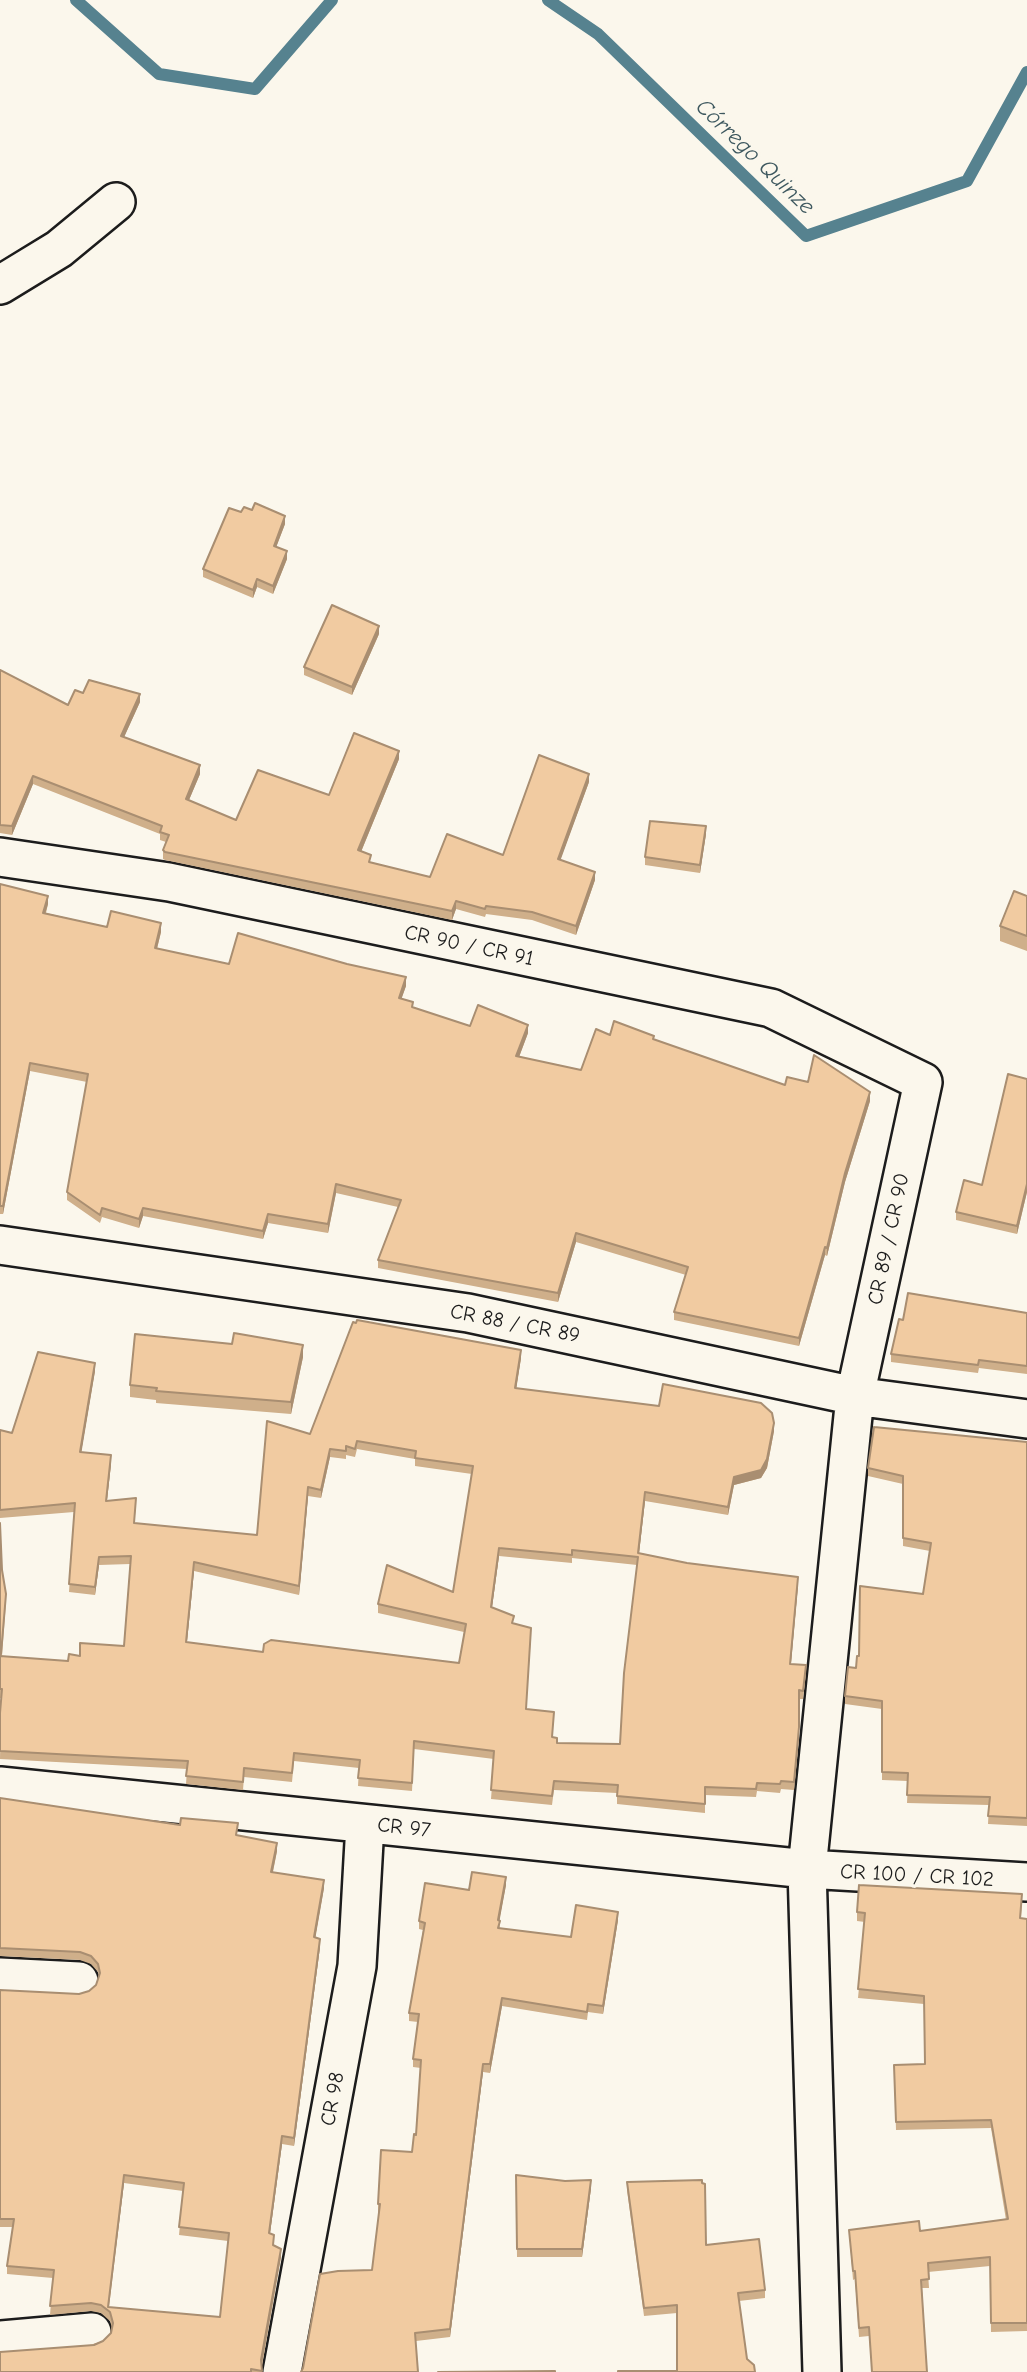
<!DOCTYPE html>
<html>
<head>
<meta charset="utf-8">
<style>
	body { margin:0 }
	canvas { display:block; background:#fbf7ec }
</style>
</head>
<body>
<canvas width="1027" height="2372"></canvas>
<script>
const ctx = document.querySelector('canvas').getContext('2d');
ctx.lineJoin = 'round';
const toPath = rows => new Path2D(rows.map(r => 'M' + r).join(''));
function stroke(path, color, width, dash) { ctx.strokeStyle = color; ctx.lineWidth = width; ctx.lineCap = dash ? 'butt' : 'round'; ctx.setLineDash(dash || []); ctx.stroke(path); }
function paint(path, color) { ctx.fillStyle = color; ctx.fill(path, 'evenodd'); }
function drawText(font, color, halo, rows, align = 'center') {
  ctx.font = font + ' "Comic Neue",sans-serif'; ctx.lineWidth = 7; ctx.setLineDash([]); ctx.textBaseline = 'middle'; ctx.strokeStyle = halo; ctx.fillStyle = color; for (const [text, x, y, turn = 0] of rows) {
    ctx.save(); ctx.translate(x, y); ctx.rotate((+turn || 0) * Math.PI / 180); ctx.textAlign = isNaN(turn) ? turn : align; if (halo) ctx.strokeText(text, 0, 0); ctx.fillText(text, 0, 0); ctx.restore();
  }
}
stroke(toPath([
	[76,0,159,74,255,89,332,0],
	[548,0,598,34,806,236,967,181,1027,72]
]), '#56828f', 12);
const minor = toPath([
	[0,285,59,249,116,202],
	[0,857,169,882,771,1008,923,1082,855,1396,807,1869,822,2372],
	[0,1245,468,1313,855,1396,1027,1419],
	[0,1786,807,1869,1027,1882],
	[0,1977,79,1981],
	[0,2340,92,2332],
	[282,2372,357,1966,365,1824]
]);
stroke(minor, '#1c1c1c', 42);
stroke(minor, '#fbf7ec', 37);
paint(toPath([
	[241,512,285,524,276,547,287,559,273,594,257,587,253,598,203,577,203,569],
	[379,634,352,695,304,675,304,667],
	[0,670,68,705,83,693,140,702,124,737,200,774,189,800,236,820,329,795,399,759,361,852,371,863,430,877,503,855,589,782,560,860,595,880,576,935,532,920,486,914,485,917,456,909,452,920,165,860,163,859,163,850,166,842,160,840,160,834,33,784,12,835,0,833],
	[706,834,700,873,645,865,645,857],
	[0,884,48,904,46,913,107,927,161,932,157,949,229,964,406,986,401,999,413,1007,470,1026,528,1033,519,1057,581,1070,610,1035,654,1040,785,1085,870,1101,845,1182,827,1256,825,1255,799,1346,674,1320,674,1312,686,1275,576,1242,558,1302,378,1268,378,1260,398,1207,336,1193,328,1233,268,1223,263,1239,143,1216,139,1228,102,1217,100,1223,67,1200,67,1192,87,1082,30,1071,3,1214,0,1214],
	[1027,896,1027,951,1000,941,1000,926],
	[1027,1079,1027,1192,1017,1234,956,1220,956,1212,982,1185],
	[1027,1313,1027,1374,979,1368,978,1373,891,1362,891,1354],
	[232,1344,303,1357,291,1414,156,1403,156,1400,130,1397,130,1385],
	[521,1358,516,1389,774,1431,767,1468,761,1478,734,1485,728,1515,645,1501,639,1554,798,1585,791,1664,806,1673,803,1699,799,1699,799,1736,794,1790,781,1789,780,1793,757,1791,756,1797,705,1795,705,1813,617,1804,617,1793,554,1790,552,1805,491,1799,494,1759,414,1749,412,1791,358,1786,359,1768,294,1761,292,1782,244,1777,243,1790,186,1784,187,1769,0,1759,1,1698,0,1698,0,1523,2,1570,6,1602,2,1656,68,1661,80,1656,124,1646,130,1564,99,1565,95,1595,69,1592,74,1512,0,1518,0,1430,12,1433,95,1371,81,1452,111,1464,107,1500,136,1507,134,1523,257,1535,310,1434],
	[357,1449,415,1459,415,1466,472,1474,453,1592,378,1604,378,1613,464,1632,459,1663,263,1652,187,1642,194,1571,299,1595,308,1496,321,1498,330,1457,346,1459,346,1455,355,1457],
	[499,1556,572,1563,572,1558,637,1565,620,1744,557,1743,526,1709,531,1636,492,1607],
	[1027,1442,1027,1826,988,1824,989,1805,907,1803,908,1781,882,1780,882,1709,845,1704,845,1696,856,1668,859,1656,923,1594,930,1551,903,1546,903,1484,868,1476,868,1468],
	[0,1798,237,1836,277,1851,273,1872,324,1888,315,1938,320,1947,294,2146,282,2144,270,2233,274,2245,281,2257,262,2366,262,2372,0,2372,103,2341,111,2333,112,2328,110,2321,101,2313,91,2311,50,2315,53,2278,7,2274,7,2266,13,2227,0,2227,0,1990,79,1994,89,1991,96,1985,99,1977,98,1972,91,1964,80,1960,0,1956],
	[124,2183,183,2191,179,2235,228,2241,220,2317,109,2307],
	[506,1885,499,1921,500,1928,571,1937,618,1920,603,2014,588,2012,587,2020,502,2006,490,2073,483,2072,450,2337,416,2341,372,2270,379,2212,378,2212,378,2204,412,2152,416,2135,421,2068,413,2067,413,2059,418,2022,409,2021,409,2013,423,1930,419,1929,419,1921,469,1890],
	[1022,1903,1021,1918,1027,1919,1027,2331,991,2332,990,2266,928,2272,929,2288,922,2288,927,2372,872,2372,869,2336,859,2337,855,2279,853,2280,849,2230,920,2231,1006,2220,991,2128,896,2130,894,2065,925,2064,924,2004,858,1998,865,1922,857,1921,857,1912],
	[516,2175,591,2188,582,2257,517,2257],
	[627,2182,706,2245,765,2290,765,2298,739,2301,747,2359,677,2371,677,2313,644,2316,627,2190]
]), '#cfaf8a');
paint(toPath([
	[285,516,285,524,274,553,274,546],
	[287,551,287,559,273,594,273,586],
	[257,579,257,587,253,598,253,590],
	[379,626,379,634,352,695,352,687],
	[140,694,140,702,121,744,121,736],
	[399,751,399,759,358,859,358,850],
	[200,765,200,774,186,807,186,799],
	[589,774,589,782,558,867,558,859],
	[33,776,33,784,12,835,12,826],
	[706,826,706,834,700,873,700,865],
	[595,872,595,880,576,935,576,926],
	[48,896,48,904,43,921,43,913],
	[456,901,456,909,452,920,452,911],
	[161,923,161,932,155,956,155,948],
	[406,977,406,986,399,1006,399,998],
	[528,1025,528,1033,516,1065,516,1056],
	[30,1063,30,1071,3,1214,3,1206],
	[870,1092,870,1101,845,1182,827,1256,827,1248,845,1173],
	[336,1184,336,1193,328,1233,328,1224],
	[1027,1184,1027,1192,1017,1234,1017,1226],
	[143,1208,143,1216,139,1228,139,1219],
	[268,1214,268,1223,263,1239,263,1231],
	[576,1233,576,1242,558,1302,558,1293],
	[825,1247,825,1255,799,1346,799,1338],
	[303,1345,303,1357,291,1414,291,1402],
	[521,1350,521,1358,515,1397,515,1388],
	[95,1363,95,1371,80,1461,80,1452],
	[774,1423,774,1431,767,1468,761,1478,734,1485,728,1515,728,1507,734,1477],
	[330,1449,330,1457,321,1498,321,1490],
	[111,1455,111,1464,106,1509,106,1501],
	[308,1487,308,1496,299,1595,299,1586],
	[645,1492,645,1501,638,1562,638,1553],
	[499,1548,499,1556,491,1615,491,1607],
	[99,1557,99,1565,95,1595,95,1587],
	[194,1562,194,1571,186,1651,186,1642],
	[798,1577,798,1585,790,1673,790,1664],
	[799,1727,799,1736,794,1790,794,1782],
	[277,1843,277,1851,271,1880,271,1872],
	[506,1877,506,1885,498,1929,498,1920],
	[324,1880,324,1888,314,1946,314,1937],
	[618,1912,618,1920,603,2014,603,2006],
	[320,1939,320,1947,294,2146,294,2138],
	[502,1998,502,2006,490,2073,490,2064],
	[483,2064,483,2072,450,2337,450,2329],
	[282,2136,282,2144,269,2241,269,2233],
	[124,2175,124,2183,108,2311,108,2307],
	[591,2180,591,2188,582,2257,582,2249],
	[281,2249,281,2257,261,2368,261,2360]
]), '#a98e71');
const building = toPath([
	[255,503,285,516,274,546,287,551,273,586,257,579,253,590,203,569,229,508,241,512,244,507,252,510,255,503],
	[332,605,379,626,352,687,304,667,332,605],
	[0,670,68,705,75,690,83,693,89,680,140,694,121,736,200,765,186,799,236,820,258,770,329,795,354,733,399,751,358,850,371,855,369,862,430,877,447,834,503,855,539,755,589,774,558,859,595,872,576,926,532,912,486,906,485,909,456,901,452,911,165,852,163,850,169,835,160,832,162,826,33,776,12,826,0,825,0,670],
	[650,821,706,826,700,865,645,857,650,821],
	[0,884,48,896,43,913,107,927,111,911,161,923,155,948,229,964,238,933,347,964,406,977,399,998,413,1002,412,1007,470,1026,478,1005,528,1025,516,1056,581,1070,596,1029,610,1035,614,1021,654,1036,653,1039,785,1085,787,1077,808,1082,814,1055,870,1092,845,1173,827,1248,825,1247,799,1338,674,1312,688,1267,576,1233,558,1293,378,1260,401,1200,336,1184,328,1224,268,1214,263,1231,143,1208,139,1219,102,1208,100,1215,67,1192,88,1074,30,1063,3,1206,0,1206,0,884],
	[1014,891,1027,896,1027,936,1000,926,1014,891],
	[1008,1074,1027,1079,1027,1184,1017,1226,956,1212,964,1180,982,1185,1008,1074],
	[908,1293,1027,1313,1027,1366,979,1360,978,1365,891,1354,899,1319,903,1320,908,1293],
	[357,1320,521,1350,515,1388,659,1406,663,1384,761,1403,772,1413,774,1423,767,1459,761,1470,734,1477,728,1507,645,1492,638,1553,687,1563,798,1577,790,1664,806,1665,803,1691,799,1690,799,1727,794,1782,781,1781,780,1784,757,1783,756,1789,705,1787,705,1804,617,1796,618,1785,554,1781,552,1796,491,1790,494,1751,414,1741,412,1783,358,1778,360,1760,294,1753,292,1773,244,1768,243,1782,186,1776,188,1761,0,1751,0,1713,2,1689,0,1689,0,1656,68,1661,69,1654,80,1656,80,1643,124,1646,131,1556,99,1557,95,1587,69,1584,75,1503,0,1510,0,1430,12,1433,38,1352,95,1363,80,1452,111,1455,106,1501,136,1498,134,1523,257,1535,267,1421,310,1434,353,1322,356,1323,357,1320],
	[357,1441,416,1451,415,1458,473,1466,453,1592,387,1565,378,1604,466,1624,459,1663,271,1640,264,1644,263,1652,186,1642,194,1562,299,1586,308,1487,321,1490,330,1449,346,1451,346,1446,355,1449,357,1441],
	[499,1548,572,1555,572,1550,638,1557,624,1673,620,1744,557,1743,557,1738,552,1737,554,1712,526,1709,531,1628,512,1623,514,1616,491,1607,499,1548],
	[234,1333,303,1345,291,1402,156,1391,157,1388,130,1385,135,1334,232,1344,234,1333],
	[874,1427,1027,1442,1027,1818,988,1816,990,1797,907,1795,908,1773,882,1772,882,1701,845,1696,848,1667,856,1668,857,1656,859,1656,860,1586,923,1594,931,1543,903,1538,903,1476,868,1468,874,1427],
	[0,1523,2,1570,6,1594,1,1654,0,1654,0,1523],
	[0,1798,180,1825,181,1818,238,1823,236,1835,277,1843,271,1872,324,1880,314,1937,320,1939,294,2138,282,2136,269,2233,274,2235,273,2245,281,2249,261,2360,262,2371,251,2369,251,2372,0,2372,0,2352,94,2345,103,2341,111,2333,113,2323,110,2312,101,2305,91,2303,50,2306,54,2270,7,2266,14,2219,0,2219,0,1990,79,1994,89,1991,96,1985,100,1973,98,1964,91,1956,80,1952,0,1948,0,1798],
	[124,2175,184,2183,179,2227,229,2233,220,2317,108,2307,124,2175],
	[472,1872,506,1877,498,1920,500,1921,498,1928,571,1937,576,1905,618,1912,603,2006,588,2004,587,2012,502,1998,490,2064,483,2064,450,2329,415,2333,418,2372,301,2372,303,2368,320,2274,338,2271,372,2270,380,2204,378,2204,381,2150,412,2152,414,2134,416,2135,421,2060,413,2059,419,2014,409,2013,425,1923,419,1921,425,1883,469,1890,472,1872],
	[859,1885,1022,1894,1020,1918,1027,1919,1027,2323,991,2323,990,2257,928,2263,929,2279,921,2280,927,2372,872,2372,869,2327,859,2328,855,2271,853,2271,849,2230,919,2221,920,2231,1008,2219,991,2120,896,2122,894,2065,925,2064,924,1996,858,1989,865,1913,857,1912,859,1885],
	[516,2175,565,2181,591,2180,582,2249,517,2249,516,2175],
	[702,2180,702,2183,705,2184,706,2245,759,2239,765,2290,738,2293,747,2359,754,2365,755,2372,618,2372,618,2371,677,2371,677,2305,644,2308,627,2182,702,2180],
	[555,2371,555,2372,438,2372,555,2371]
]);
paint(building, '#f1cba1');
stroke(building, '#a98e71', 2);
drawText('21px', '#1c1c1c', '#fbf7ec', [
	["CR 90 / CR 91",469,946,12],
	["CR 89 / CR 90",889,1239,-78],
	["CR 88 / CR 89",515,1324,11],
	["CR 97",404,1828,6],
	["CR 100 / CR 102",917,1876,3],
	["CR 98",333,2099,-80]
]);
drawText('italic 23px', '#3e585f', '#fbf7ec', [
	["Córrego Quinze",755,157,44]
]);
</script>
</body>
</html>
